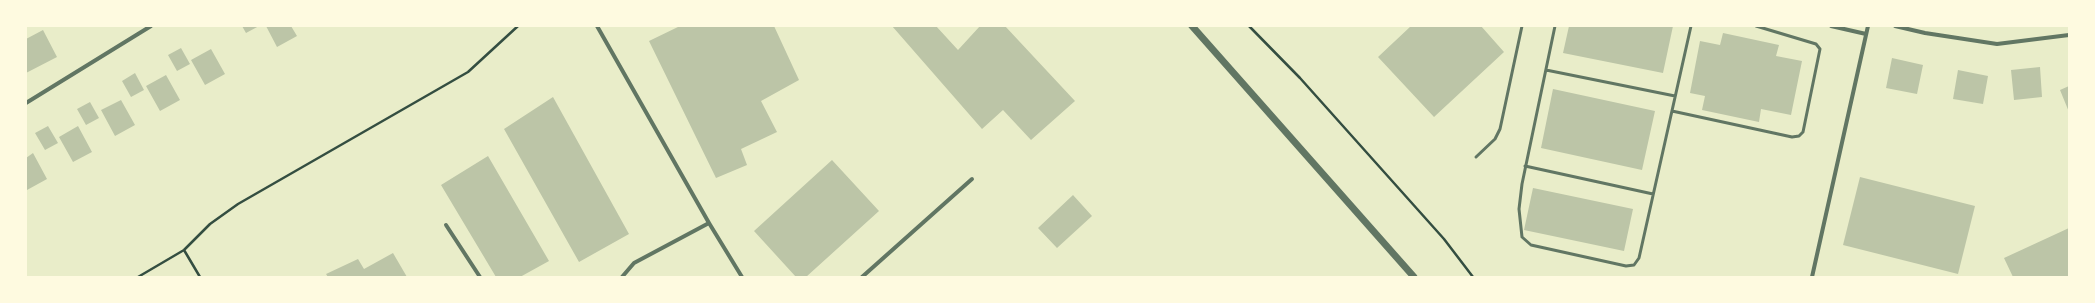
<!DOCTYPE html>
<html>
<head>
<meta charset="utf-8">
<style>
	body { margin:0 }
	#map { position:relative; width:2095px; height:303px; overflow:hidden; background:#e9edc9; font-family:"Work Sans",sans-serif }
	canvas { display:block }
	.frame { position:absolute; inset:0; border:27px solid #fefae0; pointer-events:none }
</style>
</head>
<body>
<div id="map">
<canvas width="2095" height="303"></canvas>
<div class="frame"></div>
</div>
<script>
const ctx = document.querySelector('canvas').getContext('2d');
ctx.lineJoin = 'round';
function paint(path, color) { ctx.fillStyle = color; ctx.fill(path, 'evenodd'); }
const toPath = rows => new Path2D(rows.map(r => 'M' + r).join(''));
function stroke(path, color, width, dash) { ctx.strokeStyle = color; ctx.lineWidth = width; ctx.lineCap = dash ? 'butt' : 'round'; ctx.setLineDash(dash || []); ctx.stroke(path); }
paint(toPath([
	[242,26,259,26,246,33],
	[266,26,291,26,297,36,277,47],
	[680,26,774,26,799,80,761,101,777,132,741,149,747,165,716,178,649,41],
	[892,26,936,26,958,50,980,26,1005,26,1075,101,1031,140,1003,110,982,129],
	[1411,26,1481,26,1504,52,1434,117,1378,57],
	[1569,26,1673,26,1663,73,1563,53],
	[43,30,57,57,26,73,26,39],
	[1723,33,1779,45,1776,56,1802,61,1791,115,1761,109,1759,122,1702,110,1705,96,1690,93,1700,41,1720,45],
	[181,48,190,64,177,71,168,55],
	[211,49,225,74,205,85,191,60],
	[1892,58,1923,65,1917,94,1886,88],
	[2040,67,2042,97,2014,100,2011,70],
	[1958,70,1988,76,1983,104,1953,99],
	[135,73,144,90,131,97,122,81],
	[166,75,180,100,160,111,146,86],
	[2069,86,2069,112,2060,90],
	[1553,89,1655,111,1642,170,1541,148],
	[553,97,629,234,579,262,504,129],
	[121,100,135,125,115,136,101,110],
	[90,102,99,118,86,125,77,109],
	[48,126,58,143,45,150,35,133],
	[78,126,92,152,73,162,59,137],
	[33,153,47,179,27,190,26,158],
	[488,156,549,261,520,277,496,277,441,185],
	[832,160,879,211,806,277,796,277,754,231],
	[1860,177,1975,206,1958,274,1843,245],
	[1533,188,1633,209,1624,251,1524,230],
	[1073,195,1092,216,1057,248,1038,228],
	[2069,228,2069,277,2013,277,2004,258],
	[393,253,407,277,328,277,326,274,358,259,364,269]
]), '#bcc5a7');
stroke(toPath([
	[1249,26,1300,78,1444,239,1473,277],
	[184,250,200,277],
	[138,277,184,250,210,224,238,204,468,72,518,26]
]), '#344e41', 2.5);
stroke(toPath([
	[1555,26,1522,184,1519,209,1522,237,1531,245,1626,266,1634,265,1639,258,1691,26],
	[1546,70,1675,96],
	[1672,111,1792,137,1799,136,1803,132,1820,49,1816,44,1756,26],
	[1476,157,1495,139,1500,129,1522,26],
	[1525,166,1653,194]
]), '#617663', 3);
stroke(toPath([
	[597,26,709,223,742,277],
	[1831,26,1866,34],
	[1895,26,1925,33,1997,44,2069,35],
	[26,103,151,26],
	[446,225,480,277],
	[622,277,634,263,709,223],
	[862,277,972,179],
	[1812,277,1868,26]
]), '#617663', 4);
stroke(toPath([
	[1192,26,1414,277]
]), '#617663', 7);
</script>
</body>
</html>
